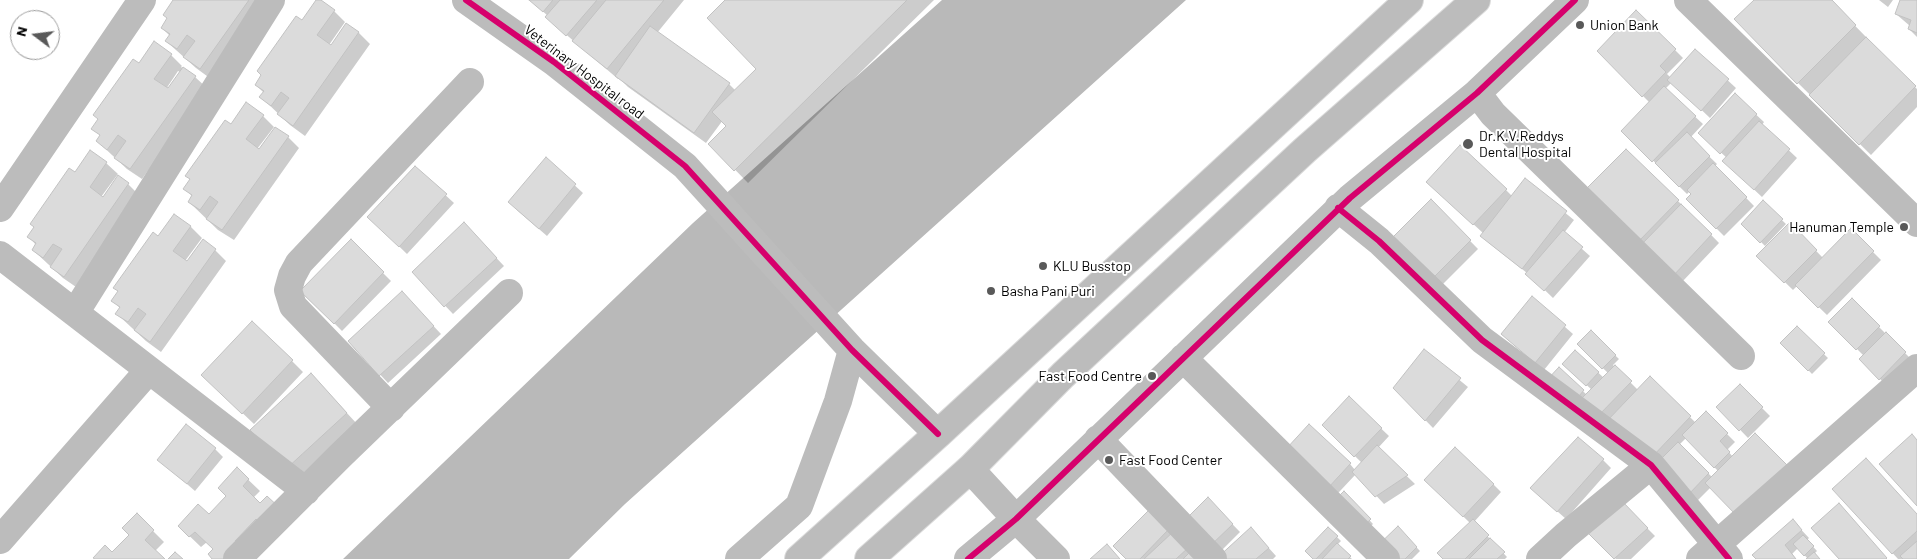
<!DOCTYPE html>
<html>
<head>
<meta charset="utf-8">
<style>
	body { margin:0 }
	#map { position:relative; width:1917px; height:559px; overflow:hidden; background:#fff; font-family:Barlow,sans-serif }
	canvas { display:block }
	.north { position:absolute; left:10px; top:10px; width:50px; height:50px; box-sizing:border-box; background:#fff; border:1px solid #999; border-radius:50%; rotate:285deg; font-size:14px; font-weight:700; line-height:20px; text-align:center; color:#000 }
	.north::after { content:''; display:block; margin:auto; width:18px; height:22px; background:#595959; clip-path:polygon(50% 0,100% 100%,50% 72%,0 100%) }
</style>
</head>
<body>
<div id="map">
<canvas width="1917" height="559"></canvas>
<div class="north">N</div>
</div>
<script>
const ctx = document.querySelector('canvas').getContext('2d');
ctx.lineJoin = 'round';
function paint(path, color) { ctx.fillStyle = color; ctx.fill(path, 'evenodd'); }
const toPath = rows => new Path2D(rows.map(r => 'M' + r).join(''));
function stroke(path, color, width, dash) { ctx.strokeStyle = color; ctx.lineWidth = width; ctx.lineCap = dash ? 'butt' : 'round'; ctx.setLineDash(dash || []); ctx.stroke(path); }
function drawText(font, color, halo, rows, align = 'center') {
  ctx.font = font + ' Barlow,sans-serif'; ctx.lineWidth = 4; ctx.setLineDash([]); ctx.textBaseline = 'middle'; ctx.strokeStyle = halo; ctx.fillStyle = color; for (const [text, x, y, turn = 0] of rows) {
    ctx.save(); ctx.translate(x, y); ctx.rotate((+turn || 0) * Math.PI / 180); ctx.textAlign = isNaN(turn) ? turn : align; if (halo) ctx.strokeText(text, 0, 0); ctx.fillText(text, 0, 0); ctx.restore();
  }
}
paint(toPath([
	[942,0,1186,0,625,504,569,559,343,559,693,223]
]), '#b9b9b9');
paint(toPath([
	[175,0,268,0,211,79,196,68,166,41,170,36,162,28,168,19],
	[318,0,334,11,345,22,329,45,331,46,347,25,359,33,370,44,305,136,290,125,261,97,264,93,256,85],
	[530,0,684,0,657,33,729,84,736,91,758,69,727,0,934,0,748,183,710,144,728,126,723,120,706,143,628,87,619,78,618,79,555,25,548,16],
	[1756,0,1830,0,1866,37,1865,38,1917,89,1917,107,1871,155,1798,83],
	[1879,0,1893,0,1888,7],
	[1902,0,1917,0,1917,37,1909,29,1910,26,1896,14],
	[1636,11,1683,58,1667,74,1671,78,1696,51,1736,88,1710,118,1672,82,1665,89,1703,124,1690,138,1717,164,1715,166,1754,206,1724,236,1687,199,1692,194,1690,191,1687,194,1623,131,1650,103,1598,51],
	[171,55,182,66,181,67,195,77,207,88,142,179,127,169,97,141,101,136,93,128,139,65],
	[178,71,180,72,168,90,166,89],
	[1735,95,1764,122,1762,125,1797,158,1762,197,1732,169,1727,158,1707,140],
	[263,116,274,127,257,149,260,151,288,137,299,148,234,240,218,230,189,202,193,197,185,189,191,180,187,176,231,126],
	[546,159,583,193,547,236,517,210],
	[106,163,118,174,101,197,104,199,128,184,139,195,76,287,63,278,33,250,36,245,29,237,35,228,31,224,75,174],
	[415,167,454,203,407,254,377,225],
	[1525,180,1574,220,1564,233,1590,256,1553,298,1527,273,1489,243,1481,236,1483,233,1436,190,1506,190,1512,196],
	[1585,192,1678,201,1719,243,1682,282],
	[1431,201,1478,249,1439,288,1391,240],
	[1763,202,1786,224,1765,246,1743,224],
	[174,216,191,227,202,238,185,261,188,262,215,250,226,261,161,352,146,341,117,314,121,309,113,301,119,292,115,288,159,238],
	[1790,224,1823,258,1851,230,1881,260,1827,315,1797,286,1793,290,1758,256],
	[472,232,504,266,453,314,413,272],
	[351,241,391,281,342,331,302,291],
	[1532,298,1573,334,1544,370,1511,342],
	[1852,300,1913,361,1888,387,1860,359,1864,356,1830,322],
	[410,301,441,334,388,383,349,341],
	[1797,328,1828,358,1812,374,1782,343],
	[1591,332,1619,359,1613,365,1638,390,1650,378,1696,423,1706,413,1735,442,1727,450,1733,457,1711,487,1696,502,1583,400,1559,368,1587,395,1592,390,1563,363,1575,351,1604,378,1608,373,1578,344],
	[1686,438,1718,471,1712,477,1679,445],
	[1424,351,1468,387,1433,428,1394,388],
	[292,361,303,372,254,424,214,386],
	[322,386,358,425,298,479,287,468],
	[1740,386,1770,416,1748,438,1718,407],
	[1349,398,1389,436,1378,448,1415,484,1384,504,1356,474,1325,507,1284,469,1350,464,1355,470,1362,463,1323,425],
	[215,449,223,457,195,491,159,460],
	[1603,460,1611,468,1566,519,1540,496],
	[237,469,260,491,253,498,277,538,214,559,214,549,207,542,201,547,179,526,209,516,227,496],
	[1493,484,1501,492,1474,522,1507,557,1505,559,1444,559,1470,523,1434,488],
	[1834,489,1917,515,1917,559,1898,559],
	[1344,493,1373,524,1359,537],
	[1208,499,1240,532,1219,553,1187,520],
	[1621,502,1655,536,1631,559,1616,559,1590,533],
	[1151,510,1201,559,1128,559],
	[137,515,164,542,155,551,163,559,97,559,112,554,131,535],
	[1793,521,1809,538,1807,540,1817,551,1814,554,1819,559,1808,559,1798,548,1792,554,1796,559,1757,559],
	[1328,528,1341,541,1337,545,1352,559,1315,559],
	[1398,528,1420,551,1412,559,1382,559],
	[1259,537,1276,556,1273,559,1218,559]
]), '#0003');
const building = toPath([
	[173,0,249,0,200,69,183,57,195,41,187,35,177,49,165,41,170,34,161,28,167,18,163,15,173,0],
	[316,0,321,0,335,10,317,35,331,45,346,23,359,32,293,126,277,114,289,98,281,92,271,106,259,97,264,91,255,85,261,75,257,71,296,16,302,20,316,0],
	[529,0,553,0,543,12,529,0],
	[560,0,597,0,566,36,545,17,560,0],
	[606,0,664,0,607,69,572,41,606,0],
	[725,0,907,0,734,171,708,144,726,126,712,112,756,69,707,18,725,0],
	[1754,0,1832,0,1856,25,1797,84,1734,19,1754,0],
	[1900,0,1917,0,1917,33,1908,29,1911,20,1895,14,1900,0],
	[1636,10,1676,49,1660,66,1666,72,1642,97,1597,51,1636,10],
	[650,26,730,83,694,133,615,76,650,26],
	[1866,37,1916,86,1859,145,1809,95,1866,37],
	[154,41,172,54,154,79,168,88,183,67,196,76,130,169,114,158,126,141,118,135,107,150,96,141,100,135,91,129,98,119,93,115,133,59,139,63,154,41],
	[1695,49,1729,79,1701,111,1667,80,1695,49],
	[1664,86,1696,116,1652,162,1621,131,1664,86],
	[1735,93,1757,114,1720,154,1698,133,1735,93],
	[246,102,264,115,246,139,259,149,275,127,289,136,222,230,206,219,218,202,210,196,200,210,188,202,192,195,183,189,190,179,185,176,225,120,231,124,246,102],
	[1759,121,1790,149,1754,190,1722,161,1759,121],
	[1687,132,1710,156,1679,187,1655,163,1687,132],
	[1460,145,1507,189,1473,225,1426,182,1460,145],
	[1626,149,1679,200,1636,244,1583,192,1626,149],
	[90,150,107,162,90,187,103,197,118,175,129,183,64,277,50,267,62,249,53,244,43,258,32,250,36,243,27,237,34,227,30,224,69,168,75,172,90,150],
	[546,157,576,184,539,229,508,202,546,157],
	[1713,163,1747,197,1716,229,1686,199,1691,194,1687,190,1713,163],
	[415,166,447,194,399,247,367,217,415,166],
	[1525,178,1567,211,1522,269,1480,236,1525,178],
	[1431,199,1471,240,1430,281,1390,240,1431,199],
	[1763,200,1783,219,1760,243,1741,224,1763,200],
	[1681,204,1712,234,1673,276,1641,245,1681,204],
	[174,214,191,226,173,251,187,261,203,239,216,249,150,342,134,330,146,314,138,308,128,322,115,314,120,307,111,301,118,291,113,288,153,232,158,236,174,214],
	[464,222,497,258,444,307,412,272,464,222],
	[1790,222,1817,250,1784,283,1756,256,1790,222],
	[1851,228,1874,251,1818,308,1795,285,1851,228],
	[1563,230,1583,247,1544,291,1525,274,1563,230],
	[351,239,384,272,334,324,300,291,351,239],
	[402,291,434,326,379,376,348,341,402,291],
	[1532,296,1566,325,1535,363,1501,334,1532,296],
	[1852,298,1880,326,1856,350,1828,322,1852,298],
	[252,321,293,360,242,414,201,375,252,321],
	[1797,326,1825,353,1808,371,1780,343,1797,326],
	[1591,330,1616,355,1602,369,1577,344,1591,330],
	[1886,332,1906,352,1879,380,1859,359,1886,332],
	[1424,349,1461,378,1425,421,1393,388,1424,349],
	[1575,350,1599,372,1586,386,1562,364,1575,350],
	[1615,365,1632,381,1598,416,1581,399,1615,365],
	[1559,367,1584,390,1574,402,1546,381,1559,367],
	[311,373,347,413,286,469,250,430,311,373],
	[1650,376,1691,416,1651,458,1606,422,1650,376],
	[1740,384,1763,407,1739,431,1716,407,1740,384],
	[1349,396,1382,428,1354,457,1322,425,1349,396],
	[1706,411,1728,433,1720,441,1730,452,1714,468,1682,435,1706,411],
	[186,424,216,448,187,484,157,460,186,424],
	[1309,424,1351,463,1317,500,1275,461,1309,424],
	[1755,433,1791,469,1737,516,1705,483,1755,433],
	[1912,434,1917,440,1917,506,1879,464,1912,434],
	[1578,437,1604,459,1557,512,1530,488,1578,437],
	[1678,442,1709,473,1688,495,1656,464,1678,442],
	[1377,445,1408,475,1375,497,1352,472,1377,445],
	[1455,447,1494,484,1463,517,1424,480,1455,447],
	[1866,458,1917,514,1917,531,1892,554,1832,489,1866,458],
	[237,467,249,479,243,486,260,503,267,496,282,510,265,528,256,519,235,541,244,550,235,559,212,559,208,554,213,549,195,532,189,537,178,526,198,504,209,514,226,496,218,488,237,467],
	[1344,491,1371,519,1354,535,1328,507,1344,491],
	[1208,497,1233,524,1210,546,1185,520,1208,497],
	[1621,500,1648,528,1614,559,1588,533,1621,500],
	[1839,503,1887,558,1886,559,1839,559,1811,528,1839,503],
	[1151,508,1170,528,1140,559,1126,559,1113,546,1151,508],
	[137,513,154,530,145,540,165,559,95,559,93,558,105,545,112,552,129,535,122,528,137,513],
	[1473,519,1489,535,1465,559,1443,559,1437,553,1473,519],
	[1793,519,1802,530,1785,545,1796,559,1756,559,1752,555,1793,519],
	[1398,526,1417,547,1405,559,1380,559,1372,551,1398,526],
	[1251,527,1269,548,1256,559,1216,559,1251,527],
	[1328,527,1338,536,1316,559,1313,559,1305,551,1328,527],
	[1174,531,1189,547,1176,559,1144,559,1174,531],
	[1803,535,1814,546,1804,556,1793,544,1803,535],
	[1490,538,1505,552,1497,559,1469,559,1490,538],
	[1917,541,1917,559,1903,559,1900,556,1917,541],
	[1337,543,1351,556,1348,559,1322,559,1337,543],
	[1107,544,1120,559,1090,559,1107,544],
	[1193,549,1202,559,1183,559,1193,549],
	[175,552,183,559,168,559,175,552],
	[1814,552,1820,559,1806,559,1814,552]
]);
paint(building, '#dbdbdb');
stroke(building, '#c2c2c2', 1);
const highway = toPath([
	[799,559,938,434,1409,0],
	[869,559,970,469,1063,375,1305,150,1476,0]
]);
stroke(highway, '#dbdbdb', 30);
stroke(toPath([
	[466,0,554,62,685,166,852,350,938,434],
	[1688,0,1917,223],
	[1477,93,1493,114,1741,356],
	[0,208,142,0],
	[1338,208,1379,241,1482,340,1651,465,1729,559],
	[0,255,306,491],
	[75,313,271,0],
	[1183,358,1386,559],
	[391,408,293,306,288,290,292,276,299,263,470,82],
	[1098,439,1213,559],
	[970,469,1016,519,1056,559],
	[0,540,149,370],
	[237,559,340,456,509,293],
	[739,559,799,506,838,401,852,350],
	[968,559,1016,519,1350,198,1477,93,1575,0],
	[1540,559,1566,535,1651,465],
	[1700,559,1917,368]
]), '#bcbcbc', 28);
stroke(highway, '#bcbcbc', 28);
stroke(toPath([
	[466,0,554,62,685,166,852,350,938,434],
	[1338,208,1379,241,1482,340,1651,465,1729,559],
	[968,559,1016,519,1350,198,1477,93,1575,0]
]), '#d6006c', 6);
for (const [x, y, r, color] of [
	[1580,25,5,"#595959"],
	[1468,144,6,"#595959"],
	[1904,227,5,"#595959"],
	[1043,266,5,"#595959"],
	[991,291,5,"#595959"],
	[1152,376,5,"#595959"],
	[1109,460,5,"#595959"]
]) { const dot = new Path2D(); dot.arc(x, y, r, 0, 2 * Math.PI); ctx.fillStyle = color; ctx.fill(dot); stroke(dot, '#fff', 2); }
drawText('14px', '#000', '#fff', [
	["Union Bank",1590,25],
	["Dr.K.V.Reddys",1479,136],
	["Dental Hospital",1479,152],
	["Hanuman Temple",1894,227,"right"],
	["KLU Busstop",1053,266],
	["Basha Pani Puri",1001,291],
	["Fast Food Centre",1142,376,"right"],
	["Fast Food Center",1119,460]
], 'left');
drawText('14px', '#000', '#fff', [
	["Veterinary Hospital road",584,72,37]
]);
</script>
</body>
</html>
